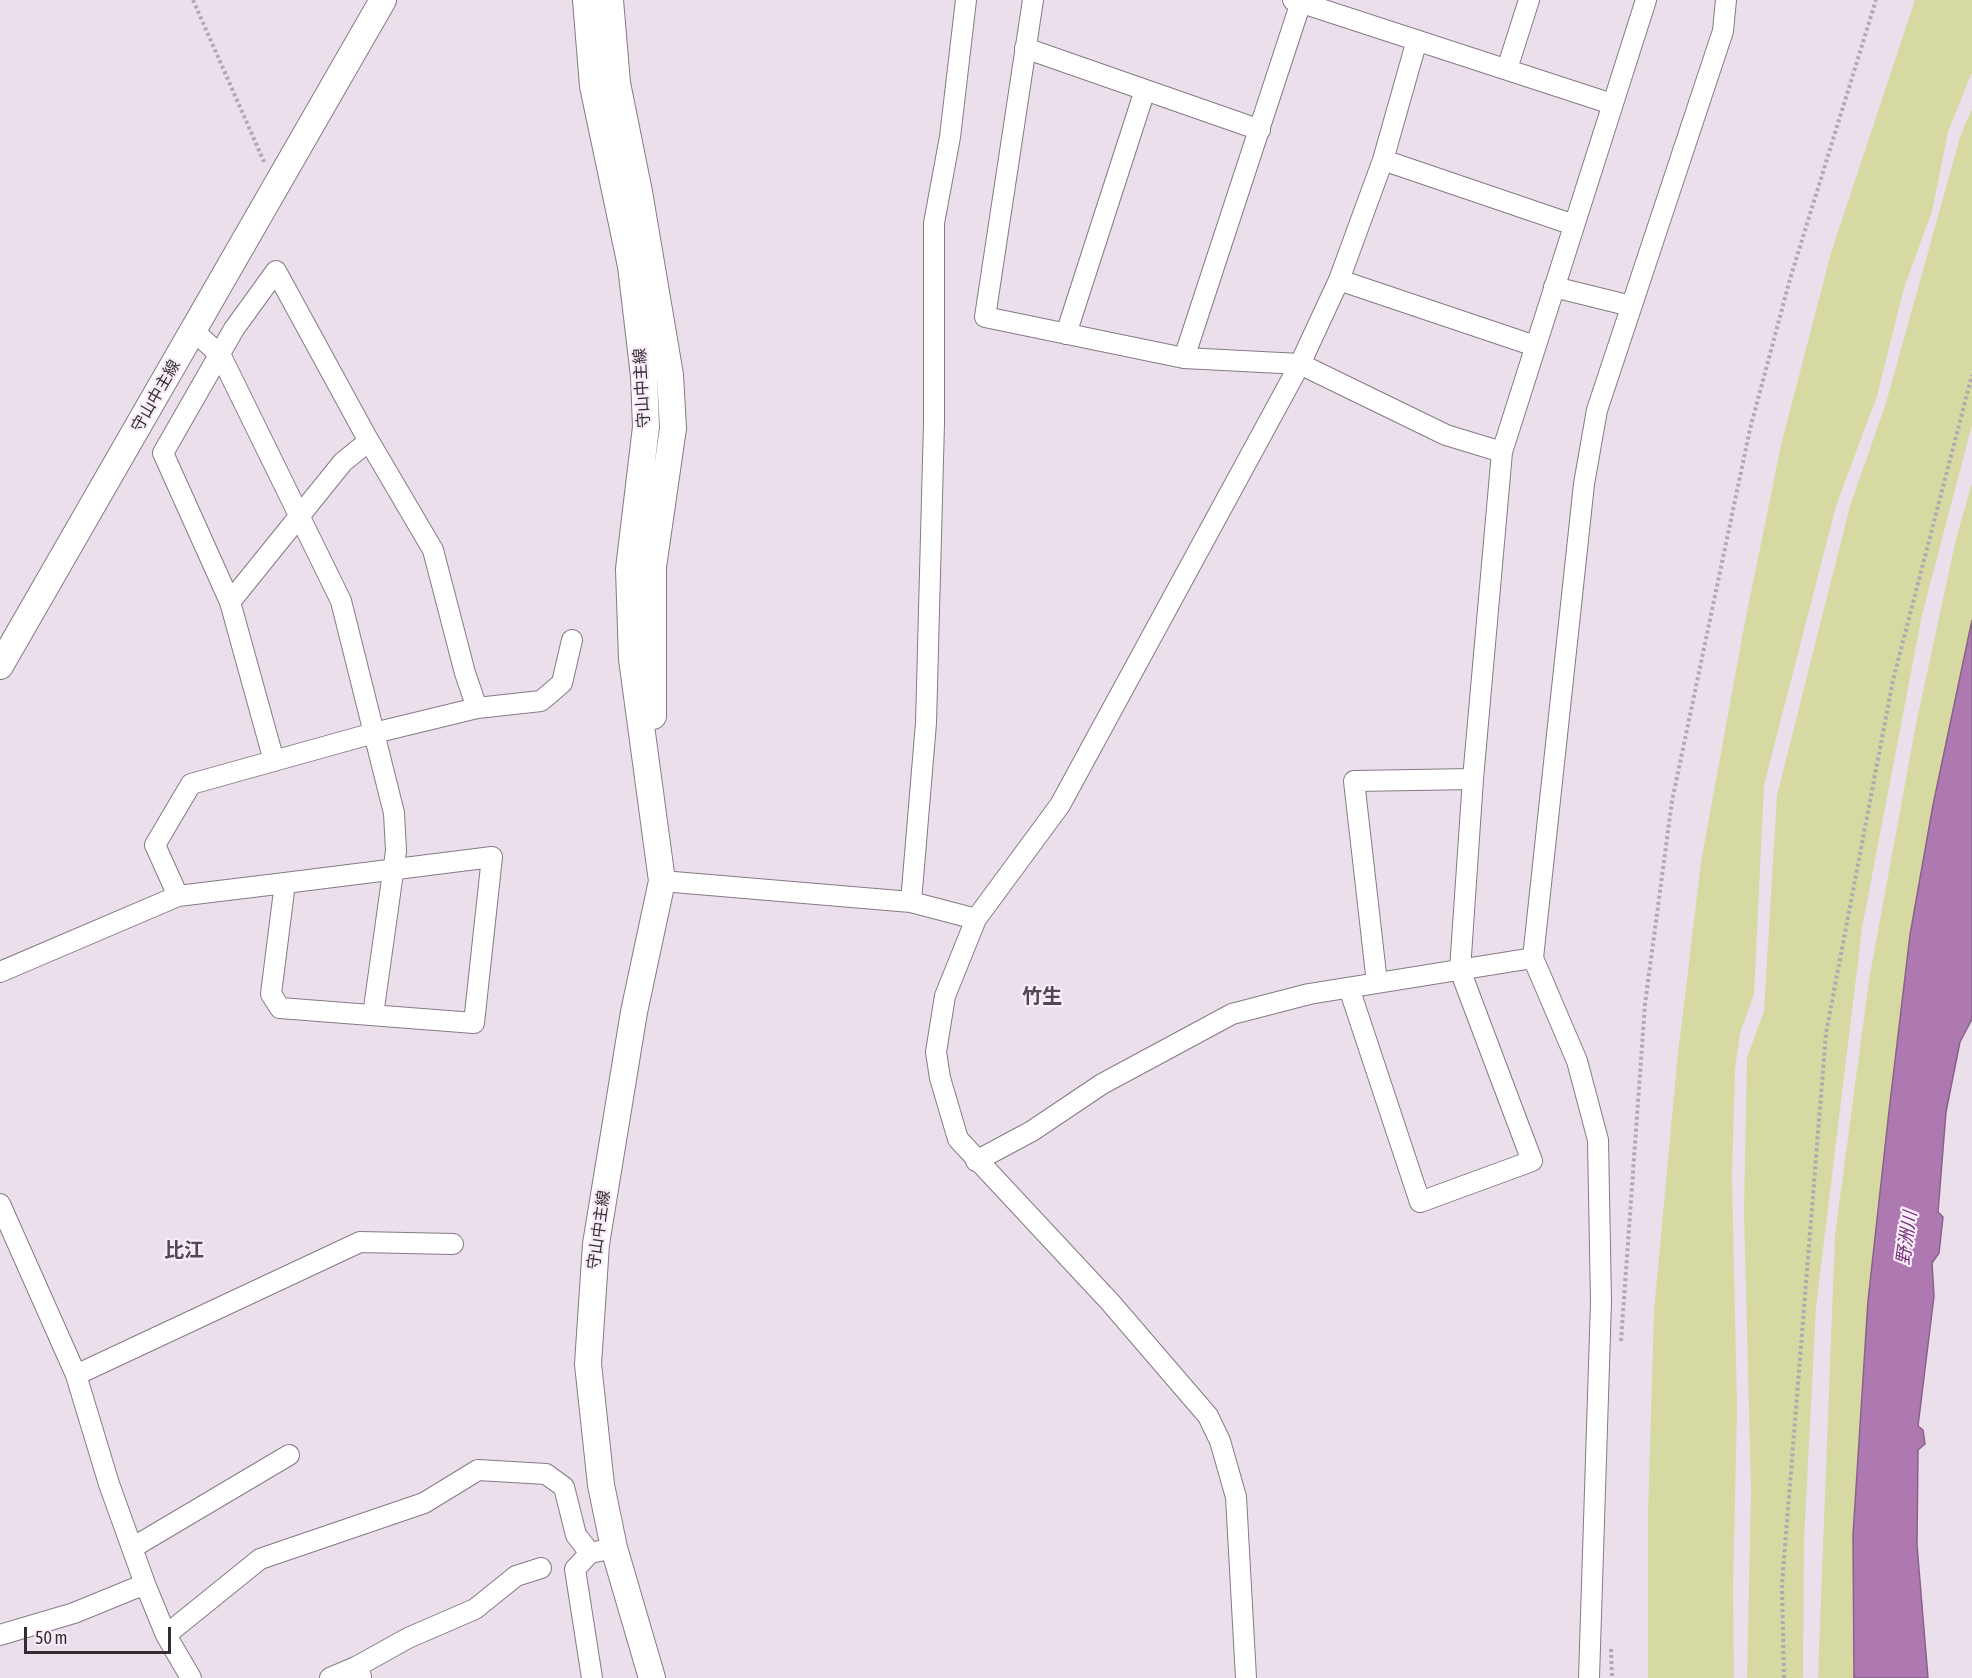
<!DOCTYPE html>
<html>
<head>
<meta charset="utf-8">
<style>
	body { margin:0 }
	#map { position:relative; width:1972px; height:1678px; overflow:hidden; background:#ebdfeb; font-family:"Asap Condensed",sans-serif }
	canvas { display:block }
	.scale { position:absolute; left:24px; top:1627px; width:147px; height:27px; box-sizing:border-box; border:3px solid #322d32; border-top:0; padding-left:8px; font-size:18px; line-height:21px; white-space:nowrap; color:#322d32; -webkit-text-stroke:4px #f8ecf8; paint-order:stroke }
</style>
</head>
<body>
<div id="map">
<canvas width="1972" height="1678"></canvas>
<div class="scale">50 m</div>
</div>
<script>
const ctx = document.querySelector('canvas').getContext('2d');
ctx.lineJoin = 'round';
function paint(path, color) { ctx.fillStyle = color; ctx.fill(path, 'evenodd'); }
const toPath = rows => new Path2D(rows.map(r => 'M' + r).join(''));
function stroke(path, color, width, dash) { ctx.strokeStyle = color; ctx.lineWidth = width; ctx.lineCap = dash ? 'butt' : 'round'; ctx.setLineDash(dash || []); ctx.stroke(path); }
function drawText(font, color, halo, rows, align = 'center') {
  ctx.font = font + ' "Asap Condensed","Noto Sans JP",sans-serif'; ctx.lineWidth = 4.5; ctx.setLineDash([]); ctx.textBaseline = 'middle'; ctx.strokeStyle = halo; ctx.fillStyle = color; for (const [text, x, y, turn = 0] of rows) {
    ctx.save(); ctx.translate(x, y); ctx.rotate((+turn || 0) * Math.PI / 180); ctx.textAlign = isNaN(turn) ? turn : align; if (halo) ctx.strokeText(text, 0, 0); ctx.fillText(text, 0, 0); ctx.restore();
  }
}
paint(toPath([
	[1915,0,1972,0,1972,72,1948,132,1932,211,1904,288,1877,396,1836,506,1764,785,1754,994,1740,1033,1735,1070,1732,1176,1737,1408,1733,1591,1734,1678,1648,1678,1648,1515,1654,1311,1677,1063,1701,862,1744,627,1781,445,1831,253],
	[1972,109,1972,425,1922,615,1862,928,1816,1307,1804,1541,1803,1678,1747,1678,1751,1491,1744,1211,1747,1057,1764,1011,1777,795,1850,506,1886,403,1961,134],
	[1972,483,1972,620,1933,805,1910,935,1868,1301,1853,1535,1854,1678,1818,1678,1835,1235,1869,980,1916,724,1956,539]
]), '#d6d9a1');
const water = toPath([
	[1972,620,1972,1019,1960,1042,1946,1112,1938,1212,1943,1217,1939,1253,1932,1263,1934,1296,1918,1426,1923,1430,1925,1444,1918,1450,1917,1545,1928,1678,1854,1678,1853,1535,1868,1301,1889,1111,1910,935,1933,805,1972,620]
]);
paint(water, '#ae78b0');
stroke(water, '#89628a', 1.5);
const minor = toPath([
	[1033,0,985,317,1184,358,1300,364,1446,435,1502,452],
	[1293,0,1612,104],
	[1025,48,1260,130],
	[1507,69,1529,0],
	[1383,160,1574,225],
	[1339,280,1535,346],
	[1554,287,1631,306],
	[194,331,221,356,341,601,394,813,396,851,373,1015],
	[1066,334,1145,90],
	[1184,358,1301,2],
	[230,602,343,462,369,441],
	[274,761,230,602,163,453,234,329,276,271,366,436,433,550,465,673,477,708],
	[662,881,911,902,976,919],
	[178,896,155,845,191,784,374,733,477,708,541,701,562,683,572,640],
	[911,902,926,723,934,423,934,223,950,137,966,0],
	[0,972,178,896,285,883,492,857,474,1023,280,1008,271,994,285,883],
	[1377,983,1354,781,1473,779],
	[1349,988,1420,1202,1532,1161,1460,970,1473,779,1502,452,1646,0],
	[976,1161,1032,1131,1102,1084,1232,1014,1309,994,1533,958],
	[0,1204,76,1375,109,1484,145,1584,166,1635,191,1678],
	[76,1375,360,1242,453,1244],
	[132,1548,289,1455],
	[590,1553,575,1569,592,1678],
	[0,1635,74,1613,145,1584],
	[166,1635,260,1559,424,1503,478,1470,546,1474,564,1487,576,1535,590,1553,614,1548],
	[356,1667,408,1638,475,1609,516,1576,541,1568],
	[330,1678,356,1667,361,1676],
	[1246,1678,1236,1497,1220,1441,1208,1416,1110,1302,958,1139,940,1078,936,1052,945,996,976,919,1060,805,1300,364,1339,280,1383,160,1417,40],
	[1589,1678,1601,1302,1598,1140,1577,1061,1533,958,1584,484,1597,410,1723,31,1726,0]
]);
const major = toPath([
	[586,0,593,86,631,266,644,376,646,427,629,569,632,659,662,881,634,1012,596,1244,588,1364,601,1485,614,1548,652,1678],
	[610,0,617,83,639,192,670,375,673,428,653,567,653,716],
	[0,666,383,0]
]);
stroke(minor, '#857a85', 22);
stroke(major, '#857a85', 28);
stroke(toPath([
	[193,0,265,164],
	[1621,1341,1645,1004,1672,801,1750,429,1790,279,1876,0],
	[1611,1649,1612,1678],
	[1784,1678,1782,1584,1826,1033,1893,680,1972,375]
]), '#b1a8b1', 4, [3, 3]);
stroke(minor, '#fff', 20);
stroke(major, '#fff', 26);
drawText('16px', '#322d32', '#f8ecf8', [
	["守山中主線",642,388,-93],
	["守山中主線",156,396,-60],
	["守山中主線",599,1230,-82]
]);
drawText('italic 18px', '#733077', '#f8ecf8', [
	["野洲川",1907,1238,-82]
]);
drawText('bold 20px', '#514752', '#f8ecf8', [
	["竹生",1042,997],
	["比江",184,1251]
]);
</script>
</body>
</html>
